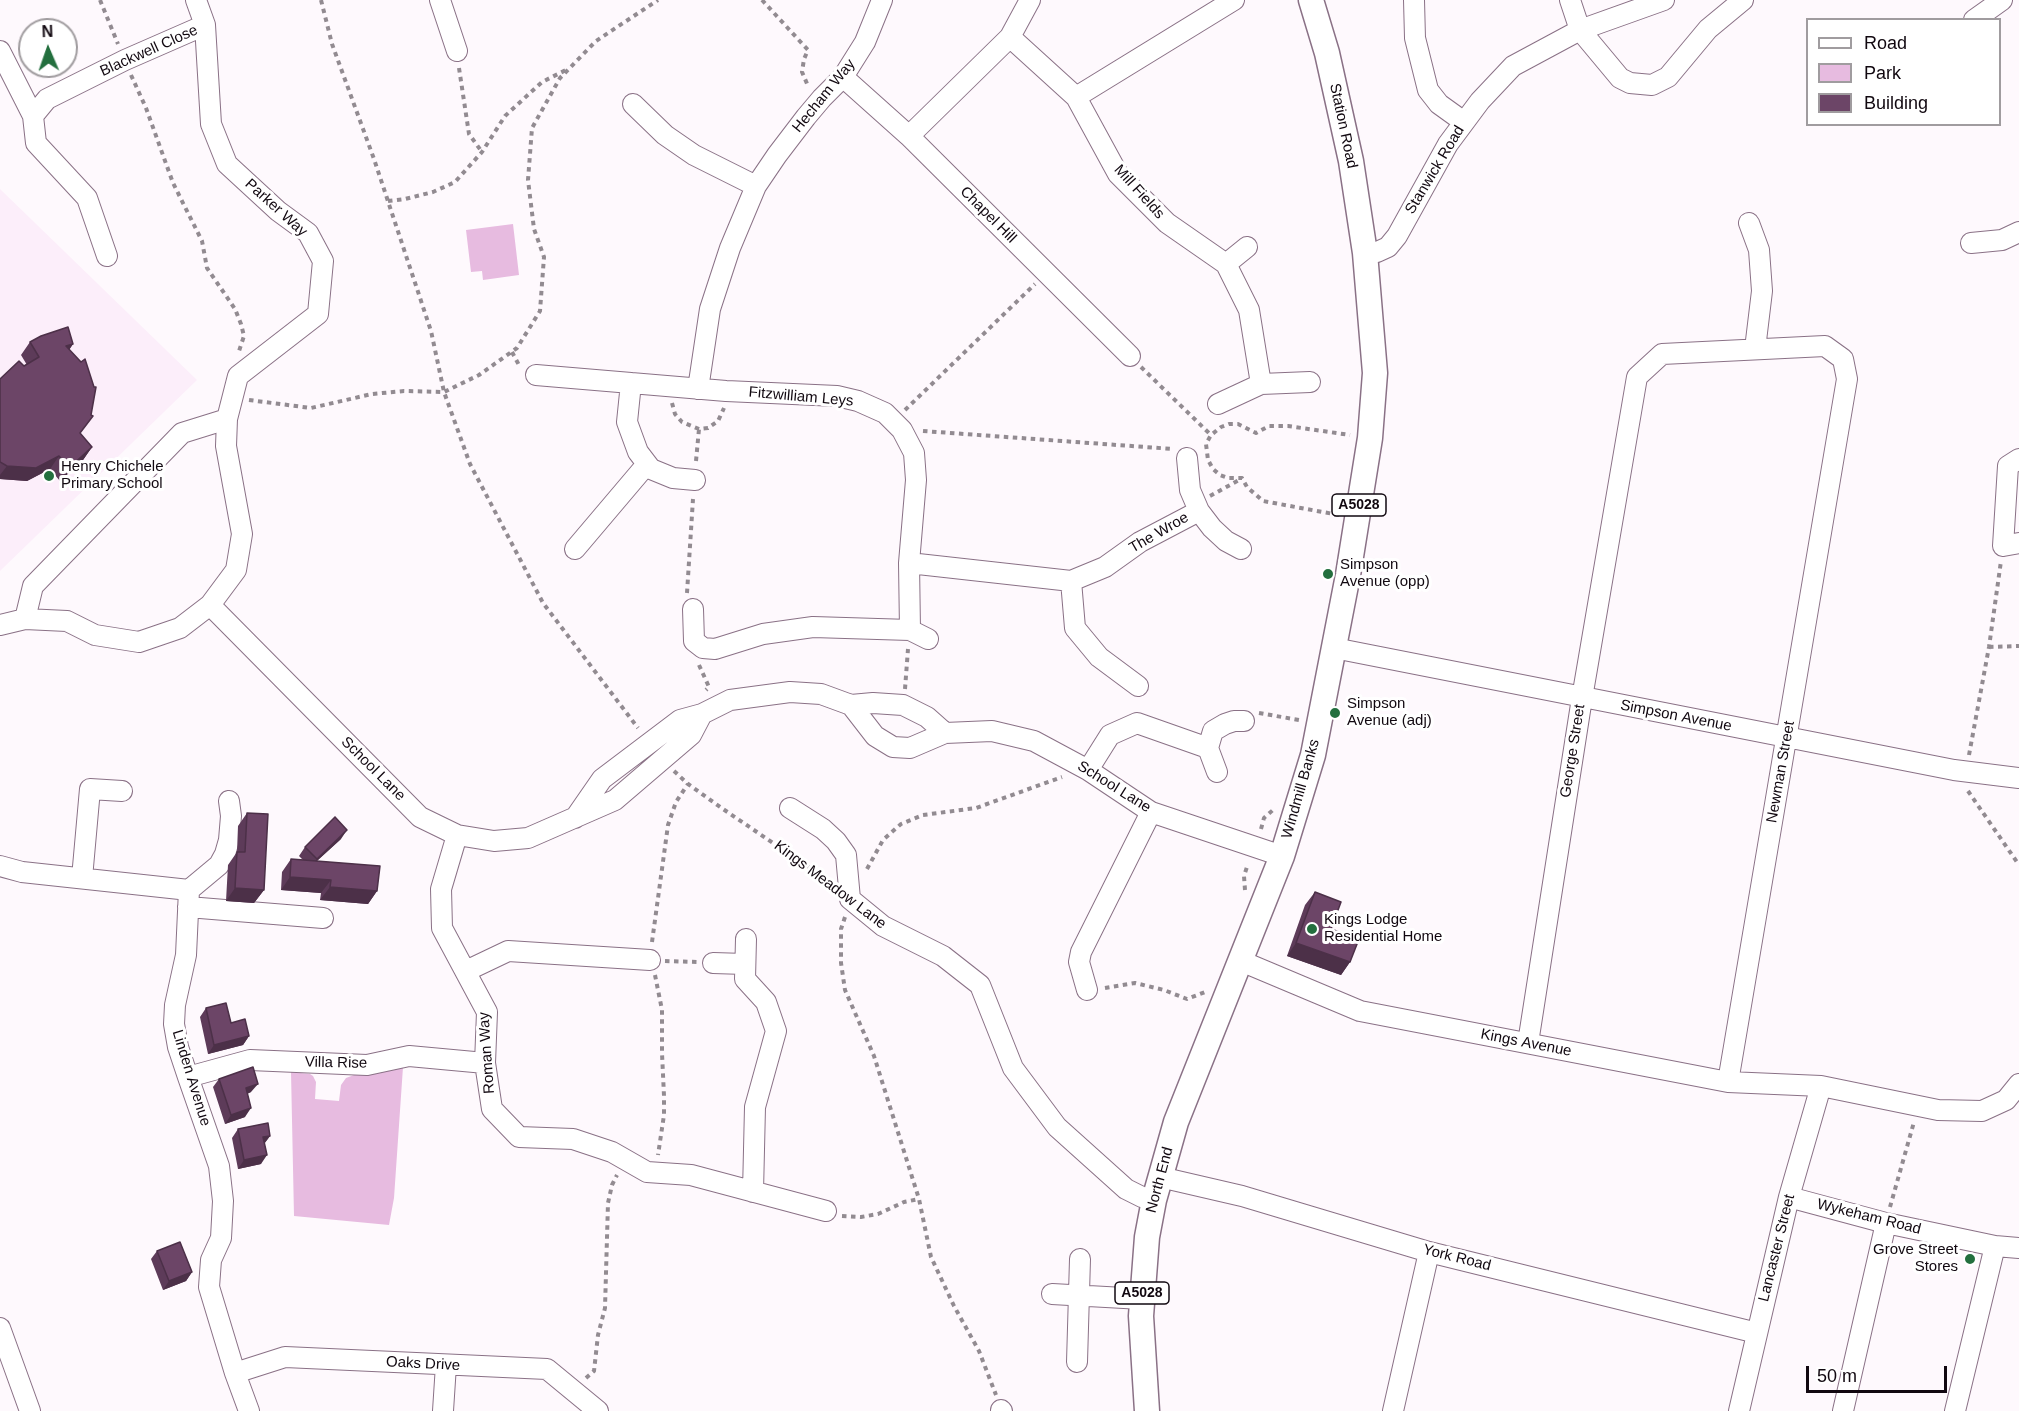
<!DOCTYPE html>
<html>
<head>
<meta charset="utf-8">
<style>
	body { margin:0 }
	#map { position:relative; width:2019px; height:1411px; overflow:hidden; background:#fef9fd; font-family:Arial,sans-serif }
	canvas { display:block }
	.legend { position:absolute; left:1806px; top:18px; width:195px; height:108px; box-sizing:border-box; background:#fff; border:2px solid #a09c9f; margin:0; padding:8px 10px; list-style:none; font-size:18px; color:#110810 }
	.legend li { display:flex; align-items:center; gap:12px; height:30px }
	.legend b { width:30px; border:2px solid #a09c9f }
	.north { position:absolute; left:18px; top:18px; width:60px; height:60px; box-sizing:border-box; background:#fff; border:2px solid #a09c9f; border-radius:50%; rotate:358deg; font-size:16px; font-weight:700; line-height:24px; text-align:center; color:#110810 }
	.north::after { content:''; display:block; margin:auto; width:21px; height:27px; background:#236f3e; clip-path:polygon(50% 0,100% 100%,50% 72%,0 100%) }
	.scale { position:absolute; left:1806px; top:1366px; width:141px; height:27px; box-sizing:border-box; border:3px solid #110810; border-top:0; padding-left:8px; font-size:18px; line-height:21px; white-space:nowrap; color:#110810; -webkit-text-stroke:4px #fff; paint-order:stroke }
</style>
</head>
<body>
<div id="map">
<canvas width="2019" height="1411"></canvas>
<ul class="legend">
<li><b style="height:8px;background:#fff"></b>Road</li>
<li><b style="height:16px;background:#e7bbe0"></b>Park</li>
<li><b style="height:16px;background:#6c4567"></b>Building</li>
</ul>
<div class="north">N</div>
<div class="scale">50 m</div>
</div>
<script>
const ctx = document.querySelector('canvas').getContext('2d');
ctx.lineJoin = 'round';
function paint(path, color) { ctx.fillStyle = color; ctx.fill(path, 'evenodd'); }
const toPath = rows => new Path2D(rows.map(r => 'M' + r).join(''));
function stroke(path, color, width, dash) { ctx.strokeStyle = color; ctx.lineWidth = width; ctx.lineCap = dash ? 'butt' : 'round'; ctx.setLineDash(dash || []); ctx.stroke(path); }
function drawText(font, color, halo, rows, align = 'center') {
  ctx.font = font + ' Arial,sans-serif'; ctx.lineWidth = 6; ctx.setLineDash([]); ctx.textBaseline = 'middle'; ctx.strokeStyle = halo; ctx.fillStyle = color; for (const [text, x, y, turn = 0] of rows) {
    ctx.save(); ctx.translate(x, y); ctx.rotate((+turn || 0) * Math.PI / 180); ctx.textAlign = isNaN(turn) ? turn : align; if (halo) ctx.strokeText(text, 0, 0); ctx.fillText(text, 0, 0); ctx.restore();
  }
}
paint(toPath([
	[0,189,197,380,0,571]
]), '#fceefa');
paint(toPath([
	[513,224,519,275,483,280,482,271,471,272,466,230],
	[403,1067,394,1198,389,1225,294,1216,291,1072,310,1074,313,1076,316,1082,315,1099,339,1101,341,1085,346,1078,354,1075,370,1075]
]), '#e7bbe0');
const minor = toPath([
	[440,0,457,51],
	[1414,0,1415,38,1428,90,1439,104,1464,122],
	[1570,0,1580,30,1620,78,1630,83,1652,85,1668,77,1708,29,1743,0],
	[1974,20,2002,0],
	[1010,37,1076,97,1118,174,1167,223,1226,264,1249,310,1261,384],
	[0,51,33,116],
	[843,77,909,136,1130,356],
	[1076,97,1234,0],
	[633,104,665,135,694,155,756,186],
	[909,136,1010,37,1030,0],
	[1749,223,1759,250,1762,291,1755,349],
	[1971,243,2002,240,2019,232],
	[1365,253,1377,252,1388,247,1397,236,1448,144,1480,101,1513,66,1580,30,1664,0],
	[107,256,87,198,36,143,33,116,47,99,125,60,205,25],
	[1226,264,1247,247],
	[536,375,726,391,837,396,858,401,885,413,902,430,914,453,916,480,909,563,910,630],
	[631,383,627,422,638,452,651,469,673,478,695,480],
	[698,389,710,309,730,248,756,186,777,155,806,117,822,98,843,77,865,42,882,0],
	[1218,404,1261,384,1310,382],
	[2019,459,2008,466,2003,546,2019,543],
	[1199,511,1212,528,1226,541,1241,549],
	[575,549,647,464],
	[909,563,1071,581,1105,567,1140,542,1199,511,1190,490,1187,458],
	[1071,581,1075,628,1099,657,1138,686],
	[210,605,420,817,457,835,494,841,528,838,615,800,691,735,702,714],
	[693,609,694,641,703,648,715,649,763,634,813,627,910,630,928,639],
	[25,619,33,586,182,433,227,419],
	[0,625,25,619,67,621,95,635,139,642,180,628,210,605,236,570,242,534,226,446,227,419,238,376,318,314,323,261,308,233,278,211,227,164,211,124,205,25,196,0],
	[1334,648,1954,770,2019,778],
	[851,705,875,736,893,747,910,748,945,733,992,731,1034,741,1088,770,1151,812,1282,856],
	[1208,748,1217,772],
	[1088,770,1110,735,1137,723,1208,748,1213,731,1225,724,1234,721,1244,721],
	[790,808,823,829,836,841,846,855,850,899,883,926,943,956,980,985,1013,1068,1057,1127,1126,1189,1142,1197,1154,1200],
	[575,818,602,779,680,720,702,714,730,700,790,692,821,694,851,705,873,703,903,705,927,717,945,733],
	[457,835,441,889,442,928,487,1012,485,1063,492,1109,519,1137,573,1139,612,1152,647,1172,691,1175,826,1211],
	[0,866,22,872,189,890,186,955,175,1005,174,1024,178,1047,188,1077,219,1166,223,1201,221,1238,211,1260,209,1287,235,1373,249,1411],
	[82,878,90,789,122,791],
	[189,890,219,865,225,854,229,840,231,816,229,801],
	[188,907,323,918],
	[746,939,745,979,766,1002,776,1031,755,1107,753,1192],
	[1241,961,1360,1011,1728,1082,1821,1086,1938,1110,1982,1111,2006,1100,2019,1084],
	[713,963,745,964],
	[466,971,508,951,650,960],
	[1087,990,1079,962,1081,952,1151,812],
	[1528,1043,1582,698,1637,377,1662,354,1825,346,1843,359,1847,379,1728,1082],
	[188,1077,250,1060,367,1065,409,1056,485,1063],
	[1160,1177,1242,1196,1429,1252,1757,1333],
	[1789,1197,1886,1223,1995,1246,2019,1248],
	[1052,1294,1142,1299],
	[0,1328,30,1411],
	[1077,1362,1080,1259],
	[235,1373,285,1357,547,1369,598,1411],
	[1001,1410,1002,1411],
	[443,1411,446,1365],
	[1393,1411,1429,1252],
	[1739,1411,1789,1197,1821,1086],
	[1843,1411,1886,1223],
	[1955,1411,1995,1246]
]);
const major = toPath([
	[1147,1411,1141,1316,1147,1237,1154,1200,1176,1122,1282,856,1313,755,1348,575,1370,438,1375,373,1365,253,1351,161,1327,53,1311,0]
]);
stroke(minor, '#8a7186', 22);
stroke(major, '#8a7186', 27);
stroke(toPath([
	[100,0,118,44],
	[321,0,332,44,374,159,431,331,444,392,470,464,543,603,638,728],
	[762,0,808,50,804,59,802,72,808,86],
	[459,68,469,134,482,152],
	[131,75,146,108,173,183,202,241,207,268,235,309,241,324,244,336,239,351],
	[388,201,405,199,433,192,455,182,482,152,505,116,542,82,566,70],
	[512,352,520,367],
	[1141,367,1211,435],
	[249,400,311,408,372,394,404,391,444,392,479,375,517,348,540,311,544,257,534,229,528,180,532,128,560,78,596,41,658,0],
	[672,403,675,414,682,422,699,429,708,428,718,421,724,408],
	[905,410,1035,284],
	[923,431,1173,449],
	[696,461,699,429],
	[1210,496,1241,479],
	[1339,515,1263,501,1247,487,1242,478,1228,478,1220,475,1213,469,1208,460,1206,444,1211,435,1221,427,1229,424,1238,424,1256,433,1269,426,1288,426,1350,435],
	[687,593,693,499],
	[1989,647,2019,646],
	[699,665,709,687,706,690],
	[905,689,908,649],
	[1259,713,1299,720],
	[1969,755,1989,647,2001,561],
	[674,771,688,784,723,809,829,881],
	[1968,791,2019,865],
	[1261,829,1264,818,1273,810],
	[867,869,883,840,901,824,923,815,976,808,1062,777],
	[1245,890,1244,876,1247,867],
	[845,917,841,929,841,963,845,990,874,1056,919,1199,931,1257,954,1306,979,1351,996,1395],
	[652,942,668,825,676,802,688,784],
	[665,961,697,962],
	[655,975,662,1010,662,1053,664,1096,664,1115,658,1155],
	[1105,988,1135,983,1164,990,1187,999,1205,992],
	[1890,1207,1914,1122],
	[842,1216,861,1217,878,1214,904,1202,919,1199],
	[586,1378,594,1371,598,1335,605,1308,608,1203,612,1185,617,1175]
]), '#928b91', 4, [4.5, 4.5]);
stroke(minor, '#fff', 20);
stroke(major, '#fff', 24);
paint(toPath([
	[30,342,73,344,69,350,80,434,92,447,83,460,60,481,50,469,27,481,0,479,0,379,27,365,21,355],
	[247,813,264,890,254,903,226,901,228,865,237,852,238,826],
	[341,839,317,861,377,891,368,904,320,900,321,893,281,890,282,872,291,859,303,860,299,856,305,847],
	[1315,892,1331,929,1350,962,1341,975,1287,956,1305,905],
	[206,1008,231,1023,249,1036,243,1045,208,1054,200,1017],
	[219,1079,251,1092,247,1094,245,1117,225,1124,213,1087],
	[238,1129,270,1136,264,1144,261,1164,238,1169,232,1138],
	[157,1251,192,1272,186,1281,163,1290,151,1259]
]), '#5d3b59');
paint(toPath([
	[73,344,64,357,66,346],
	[92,447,83,460,60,481,69,468],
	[59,456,50,469,27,481,0,479,0,475,7,466],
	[347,830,341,839,310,867,317,859],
	[290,877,331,880,321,893,281,890],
	[330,887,377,891,368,904,320,900],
	[235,888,264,890,254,903,226,901],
	[1296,943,1350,962,1341,975,1287,956],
	[249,1036,243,1045,208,1054,214,1045],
	[258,1084,251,1092,239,1097,246,1088],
	[251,1108,245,1117,225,1124,231,1115],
	[270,1136,264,1144,263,1137],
	[267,1155,261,1164,238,1169,244,1160],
	[192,1272,186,1281,163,1290,169,1281]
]), '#4c3048');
const building = toPath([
	[68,327,73,344,66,346,81,362,85,359,94,387,96,387,91,415,93,416,80,433,92,447,69,468,59,456,36,468,7,466,0,462,0,379,19,361,24,366,39,357,30,342,41,336,68,327],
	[247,813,268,814,264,890,235,888,237,852,245,852,247,813],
	[335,817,347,830,317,859,305,847,335,817],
	[291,859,380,866,377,891,330,887,331,880,290,877,291,859],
	[1315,892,1341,902,1331,929,1359,939,1350,962,1296,943,1315,892],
	[226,1003,231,1023,245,1019,249,1036,214,1045,206,1008,226,1003],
	[253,1067,258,1084,246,1088,251,1108,231,1115,219,1079,253,1067],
	[268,1123,270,1136,263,1137,267,1155,244,1160,238,1129,268,1123],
	[180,1242,192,1272,169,1281,157,1251,180,1242]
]);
paint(building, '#6c4567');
stroke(building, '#4c3048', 1.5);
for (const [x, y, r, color] of [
	[49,476,6,"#236f3e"],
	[1328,574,6,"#236f3e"],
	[1335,713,6,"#236f3e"],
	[1312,929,6,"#236f3e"],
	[1970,1259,6,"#236f3e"]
]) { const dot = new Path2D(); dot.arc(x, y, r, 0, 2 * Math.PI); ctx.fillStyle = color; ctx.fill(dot); stroke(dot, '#fff', 2); }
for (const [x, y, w] of [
	[1359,505,54],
	[1142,1293,54]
]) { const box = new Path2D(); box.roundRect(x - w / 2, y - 11, w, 22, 4.5); ctx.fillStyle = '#fff'; ctx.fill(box); stroke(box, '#110810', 1.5); }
drawText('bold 14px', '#110810', null, [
	["A5028",1359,505],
	["A5028",1142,1293]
]);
drawText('15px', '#110810', '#fff', [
	["Blackwell Close",149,51,-24],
	["Hecham Way",824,96,-51],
	["Station Road",1343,126,78],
	["Stanwick Road",1435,170,-59],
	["Mill Fields",1139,192,48],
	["Parker Way",276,208,42],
	["Chapel Hill",988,215,45],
	["Fitzwilliam Leys",801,397,5],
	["The Wroe",1159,533,-30],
	["Simpson Avenue",1676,716,11],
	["George Street",1573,751,-81],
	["School Lane",373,769,45],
	["Newman Street",1781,772,-80],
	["School Lane",1114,787,32],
	["Windmill Banks",1301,789,-74],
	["Kings Meadow Lane",830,885,37],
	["Kings Avenue",1526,1043,11],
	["Roman Way",487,1053,-94],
	["Villa Rise",336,1063,1],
	["Linden Avenue",191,1078,73],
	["North End",1160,1180,-75],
	["Wykeham Road",1869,1217,14],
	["Lancaster Street",1777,1248,-76],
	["York Road",1457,1258,14],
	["Oaks Drive",423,1364,3]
]);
drawText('15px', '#110810', '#fff', [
	["Henry Chichele",61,467],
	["Primary School",61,484],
	["Simpson",1340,565],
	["Avenue (opp)",1340,582],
	["Simpson",1347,704],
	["Avenue (adj)",1347,721],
	["Kings Lodge",1324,920],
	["Residential Home",1324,937],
	["Grove Street",1958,1250,"right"],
	["Stores",1958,1267,"right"]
], 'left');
</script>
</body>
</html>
